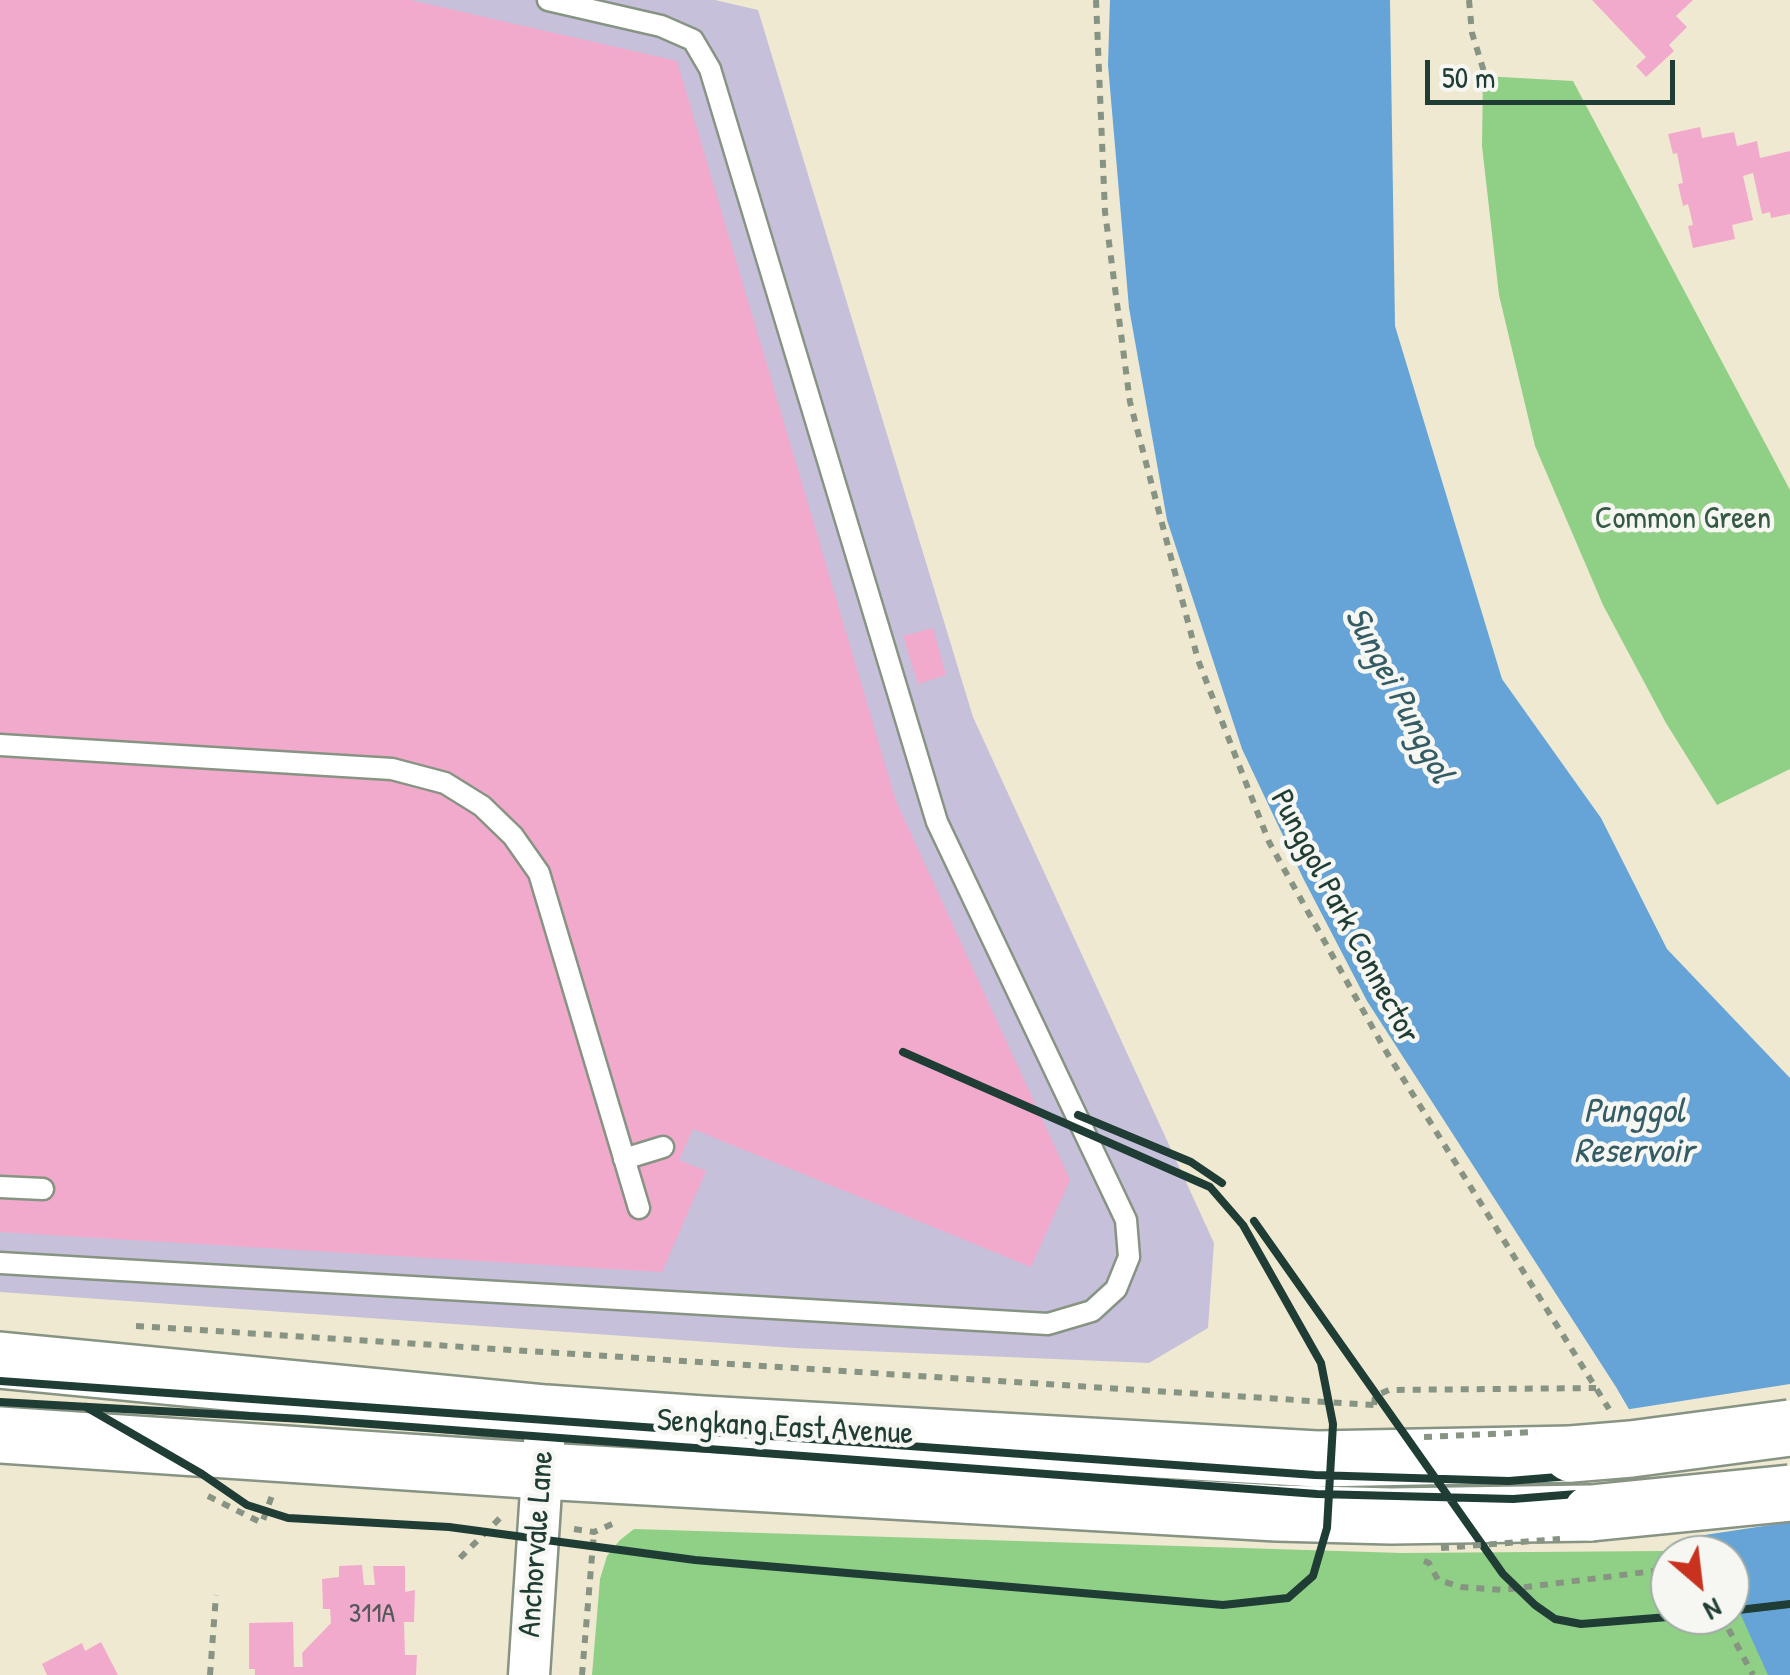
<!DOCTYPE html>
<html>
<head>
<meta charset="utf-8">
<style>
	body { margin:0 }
	#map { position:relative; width:1790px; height:1675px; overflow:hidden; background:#efe9d2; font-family:"Patrick Hand",sans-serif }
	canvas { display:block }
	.north { position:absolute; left:1650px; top:1535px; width:100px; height:100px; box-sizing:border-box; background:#f6f6f2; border:2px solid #a0aca6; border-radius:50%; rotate:152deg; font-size:28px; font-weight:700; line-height:40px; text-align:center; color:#1f3d34 }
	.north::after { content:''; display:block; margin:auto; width:35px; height:45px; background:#c8321e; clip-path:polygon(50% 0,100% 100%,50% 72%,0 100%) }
	.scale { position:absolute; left:1425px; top:60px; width:250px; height:45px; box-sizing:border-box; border:5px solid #1f3d34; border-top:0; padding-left:12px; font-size:30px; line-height:35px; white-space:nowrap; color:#1f3d34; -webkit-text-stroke:8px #f6f6f2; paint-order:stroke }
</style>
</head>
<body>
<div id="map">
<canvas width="1790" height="1675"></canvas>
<div class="north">N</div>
<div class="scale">50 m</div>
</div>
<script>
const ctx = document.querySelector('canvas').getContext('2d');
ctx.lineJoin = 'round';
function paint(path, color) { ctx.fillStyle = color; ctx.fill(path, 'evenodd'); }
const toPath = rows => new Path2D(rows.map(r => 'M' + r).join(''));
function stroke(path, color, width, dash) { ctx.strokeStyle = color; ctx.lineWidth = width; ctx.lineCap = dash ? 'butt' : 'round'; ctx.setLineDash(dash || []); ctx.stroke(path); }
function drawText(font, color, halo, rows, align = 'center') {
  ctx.font = font + ' "Patrick Hand",sans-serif'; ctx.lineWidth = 9; ctx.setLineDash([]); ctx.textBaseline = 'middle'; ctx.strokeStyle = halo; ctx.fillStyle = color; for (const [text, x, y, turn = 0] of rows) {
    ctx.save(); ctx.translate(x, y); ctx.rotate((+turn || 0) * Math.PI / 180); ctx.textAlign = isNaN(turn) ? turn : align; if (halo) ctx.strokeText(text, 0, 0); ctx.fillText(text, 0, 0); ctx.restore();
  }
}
paint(toPath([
	[0,0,715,0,758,10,973,717,1214,1243,1208,1328,1149,1363,794,1348,0,1292]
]), '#c6c0da');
paint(toPath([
	[1483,76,1573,81,1790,490,1790,769,1717,805,1666,723,1603,605,1535,446,1499,295,1482,146],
	[634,1529,1402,1553,1663,1551,1771,1542,1790,1675,592,1675,600,1579,607,1556,620,1540],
	[1670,1555,1730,1555,1730,1615,1670,1615]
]), '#8fcf86');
paint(toPath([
	[1110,0,1390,0,1395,326,1502,679,1601,818,1667,949,1790,1078,1790,1675,1768,1675,1730,1591,1730,1555,1714,1555,1616,1387,1367,1001,1303,878,1242,749,1167,520,1129,308,1108,65]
]), '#66a4d8');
paint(toPath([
	[1790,1384,1790,1522,1698,1536,1624,1410]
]), '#efe9d2');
paint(toPath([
	[0,0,410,0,677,61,896,801,1070,1180,1031,1267,693,1129,679,1160,706,1171,662,1272,0,1232],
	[1592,0,1693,0,1676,16,1687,27,1669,45,1674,51,1646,77,1636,66,1646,57],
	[1700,127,1702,138,1734,132,1737,146,1757,141,1760,158,1790,151,1790,214,1771,218,1770,212,1762,214,1753,173,1743,176,1753,220,1732,225,1735,239,1693,248,1688,226,1693,225,1688,204,1683,206,1678,184,1683,183,1677,153,1673,154,1668,134],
	[933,628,946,675,918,684,903,636],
	[362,1565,364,1585,375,1585,373,1566,405,1566,405,1592,415,1590,414,1622,404,1622,405,1655,417,1655,416,1675,255,1675,255,1669,249,1669,249,1623,293,1622,294,1667,303,1667,302,1653,331,1623,330,1609,323,1609,322,1579,339,1577,339,1566],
	[101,1642,118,1675,47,1675,42,1664,82,1643,85,1651]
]), '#f2aacc');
const service = toPath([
	[0,745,392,769,445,783,482,806,513,836,539,873,639,1208],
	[624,1159,663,1147],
	[0,1187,43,1189],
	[0,1263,1048,1324,1092,1311,1116,1289,1129,1257,1126,1220,937,822,710,69,693,40,661,26,548,0]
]);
const minor = toPath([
	[529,1675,546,1413]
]);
const secondary = toPath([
	[0,1360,546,1413,703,1424,1317,1459,1571,1454],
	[0,1435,542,1471,1277,1513,1391,1516,1591,1513]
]);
stroke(service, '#879383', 25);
stroke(minor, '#879383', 45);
stroke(secondary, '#879383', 60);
stroke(toPath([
	[1096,0,1105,212,1130,402,1198,660,1269,842,1384,1048,1609,1409],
	[1469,0,1472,33,1485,75],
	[136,1326,1374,1405],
	[1374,1405,1375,1396,1389,1390,1596,1388],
	[208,1496,262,1523,273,1493],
	[574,1529,594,1532,619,1521],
	[460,1558,502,1516],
	[1424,1561,1429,1563,1438,1580,1462,1587,1503,1590,1670,1569],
	[1721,1615,1753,1675],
	[210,1675,216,1595],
	[582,1675,594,1532]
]), '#879383', 6, [8, 8]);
stroke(service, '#fff', 20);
stroke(minor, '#fff', 40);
stroke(secondary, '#fff', 55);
stroke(toPath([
	[1078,1115,1191,1162,1222,1183],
	[1254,1221,1503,1574,1535,1605,1555,1619,1581,1624,1693,1615],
	[0,1381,1315,1475,1509,1481,1704,1465,1790,1450],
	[0,1402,303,1419,1317,1494,1513,1499,1705,1484,1790,1470],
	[86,1407,202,1474,247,1505,288,1518,449,1527,695,1560,1223,1605,1288,1598,1313,1576,1327,1528,1333,1424,1321,1363,1243,1225,1210,1187,903,1052],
	[1730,1611,1790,1604]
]), '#1f3d34', 8);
const secondaryBridge = toPath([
	[1571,1454,1631,1449,1790,1428],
	[1591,1513,1790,1493]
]);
stroke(secondaryBridge, '#879383', 60, []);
stroke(toPath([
	[1424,1437,1536,1432],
	[1441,1548,1560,1539]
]), '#879383', 6, [8, 8]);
stroke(secondaryBridge, '#fff', 55);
drawText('28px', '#54585a', null, [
	["311A",372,1615]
]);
drawText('32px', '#355a44', '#f6f6f2', [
	["Common Green",1683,519]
]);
drawText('32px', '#1f3d34', '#f6f6f2', [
	["Punggol Park Connector",1344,917,62],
	["Sengkang East Avenue",785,1428,3],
	["Anchorvale Lane",537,1544,-86]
]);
drawText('italic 35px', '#345c65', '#f6f6f2', [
	["Sungei Punggol",1398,695,62],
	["Punggol",1634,1113],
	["Reservoir",1634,1153]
]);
</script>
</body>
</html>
